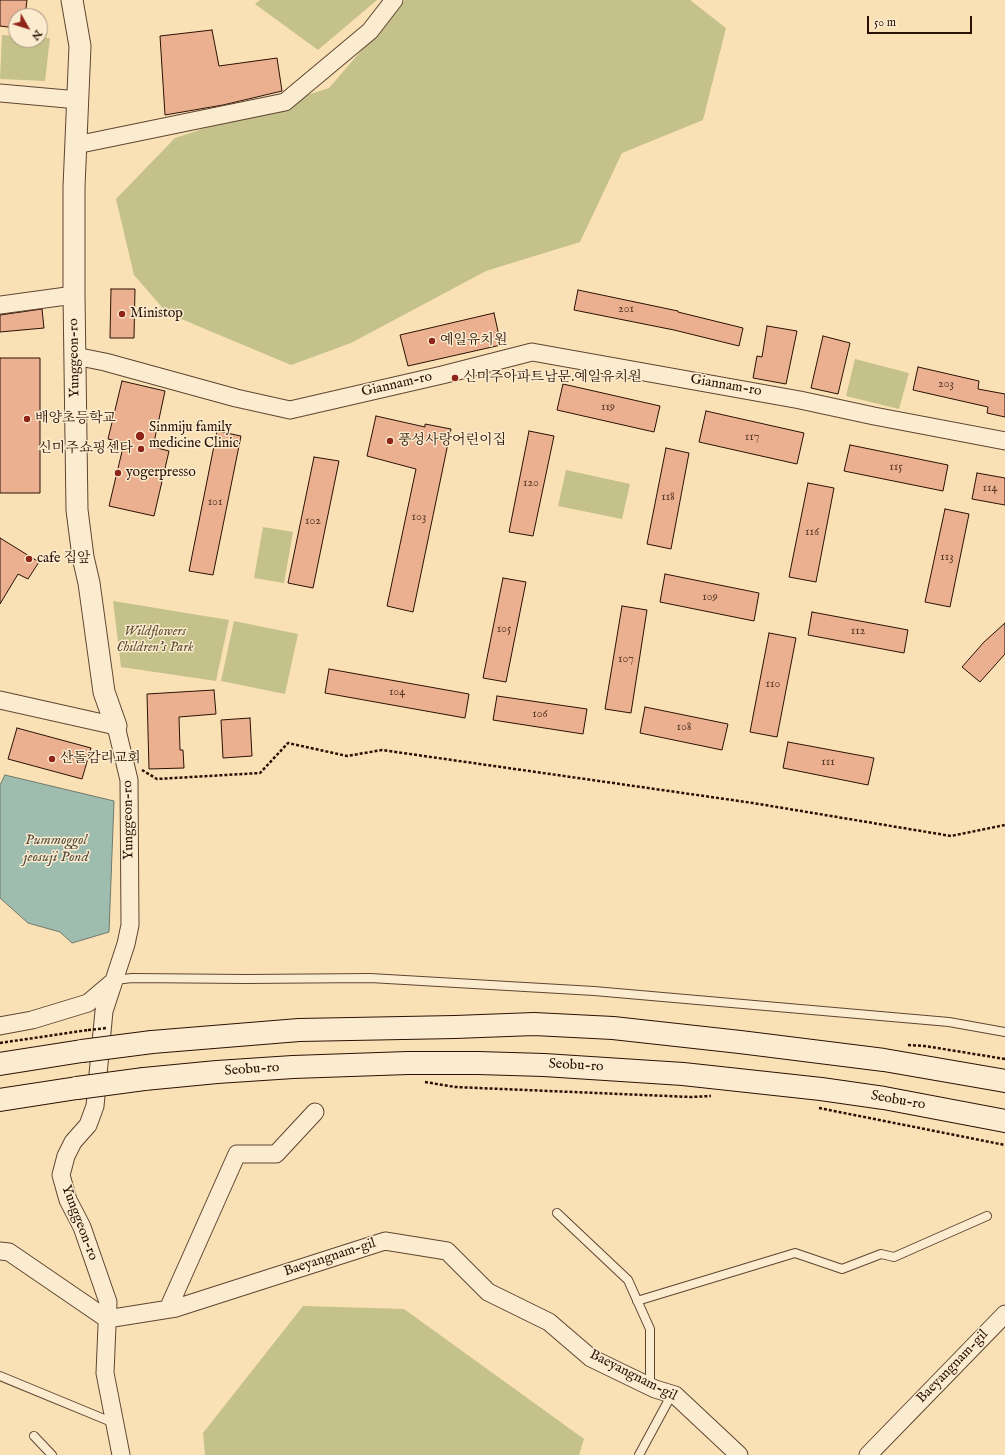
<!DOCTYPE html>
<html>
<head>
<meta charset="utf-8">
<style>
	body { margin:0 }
	#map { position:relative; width:1005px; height:1455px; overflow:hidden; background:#fae1b5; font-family:"IM FELL English",serif }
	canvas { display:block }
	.north { position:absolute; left:8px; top:8px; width:40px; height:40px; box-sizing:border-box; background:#fceccf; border:1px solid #a8947f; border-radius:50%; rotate:129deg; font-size:11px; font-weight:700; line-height:16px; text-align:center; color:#2a1106 }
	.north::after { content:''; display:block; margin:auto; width:14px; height:18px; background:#8f2418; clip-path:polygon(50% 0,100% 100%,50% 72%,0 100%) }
	.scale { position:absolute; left:867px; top:16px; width:105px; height:18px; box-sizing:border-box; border:2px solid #2a1106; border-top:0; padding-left:5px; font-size:12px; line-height:14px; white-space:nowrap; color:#2a1106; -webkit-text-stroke:3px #fceccf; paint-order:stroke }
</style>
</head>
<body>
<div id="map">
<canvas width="1005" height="1455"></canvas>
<div class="north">N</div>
<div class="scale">50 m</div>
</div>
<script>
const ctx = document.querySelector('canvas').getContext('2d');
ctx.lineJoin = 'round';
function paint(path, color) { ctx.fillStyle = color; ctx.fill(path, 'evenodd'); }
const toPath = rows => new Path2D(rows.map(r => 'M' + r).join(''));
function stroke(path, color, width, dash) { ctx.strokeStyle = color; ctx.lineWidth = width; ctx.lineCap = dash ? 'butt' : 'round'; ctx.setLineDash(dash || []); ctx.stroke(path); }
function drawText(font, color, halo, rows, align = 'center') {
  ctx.font = font + ' "IM FELL English","Noto Serif KR",serif'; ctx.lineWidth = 3; ctx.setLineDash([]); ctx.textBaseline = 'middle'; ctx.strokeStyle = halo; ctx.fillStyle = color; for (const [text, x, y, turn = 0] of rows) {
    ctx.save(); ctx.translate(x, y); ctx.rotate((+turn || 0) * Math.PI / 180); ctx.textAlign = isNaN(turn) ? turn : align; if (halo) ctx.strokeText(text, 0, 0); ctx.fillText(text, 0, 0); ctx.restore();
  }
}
paint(toPath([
	[260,0,377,0,318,50,255,4],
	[405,0,690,0,726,28,703,120,622,153,580,242,486,271,351,343,291,365,167,313,134,275,116,199,175,138,329,88],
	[2,35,16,36,16,40,40,40,40,37,50,38,45,81,0,79],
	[855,359,909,373,899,409,846,396],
	[566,470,630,484,622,519,558,506],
	[263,527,293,532,284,583,254,578],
	[113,601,229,620,216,681,121,667],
	[234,621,298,634,285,694,221,681],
	[303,1306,404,1309,584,1439,579,1455,205,1455,203,1433]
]), '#c4c18a');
const water = toPath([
	[5,775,114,801,109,932,72,943,60,932,28,923,0,898,0,785,5,775]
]);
paint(water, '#9ebdaf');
stroke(water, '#70786b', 1);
const building = toPath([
	[0,0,27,0,25,16,16,16,16,28,0,26,0,0],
	[212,30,219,66,277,58,282,91,223,105,165,115,160,36,212,30],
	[111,289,135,289,134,338,110,338,111,289],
	[578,290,678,311,678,312,743,328,739,346,674,330,574,310,578,290],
	[42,309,44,328,0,332,0,315,42,309],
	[494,313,501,345,408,366,400,335,494,313],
	[767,326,797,331,786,384,753,378,757,356,762,357,767,326],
	[823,336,850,343,838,394,811,388,823,336],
	[0,358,40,358,40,493,0,493,0,358],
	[918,367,979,381,978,389,1005,394,1005,417,987,413,988,407,913,390,918,367],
	[122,381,165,391,153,447,169,451,154,516,109,506,124,443,108,439,122,381],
	[563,384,660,406,654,432,557,410,563,384],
	[706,411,804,433,797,464,699,442,706,411],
	[376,416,425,427,425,424,451,429,413,612,387,606,416,469,367,456,376,416],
	[217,431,241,436,213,575,189,571,217,431],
	[529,431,554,436,533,536,509,532,529,431],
	[850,445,948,465,943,491,844,471,850,445],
	[666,448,689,453,671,549,647,544,666,448],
	[314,457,339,461,313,588,288,583,314,457],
	[977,473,1005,478,1005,505,972,499,977,473],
	[808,483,834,488,816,582,789,577,808,483],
	[945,509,969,514,950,607,925,602,945,509],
	[0,538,39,562,28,579,18,574,0,604,0,538],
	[665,574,759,593,754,621,660,602,665,574],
	[503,578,526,582,506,682,483,678,503,578],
	[622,606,647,610,631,713,605,709,622,606],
	[812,612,908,630,904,653,808,635,812,612],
	[1005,623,1005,654,980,682,962,667,984,642,1005,623],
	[769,633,796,638,777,737,750,732,769,633],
	[329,669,469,694,465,718,325,693,329,669],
	[214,690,216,714,179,717,180,750,183,750,184,768,149,769,147,694,214,690],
	[497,696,587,709,583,734,493,720,497,696],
	[645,707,728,724,722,750,640,733,645,707],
	[250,718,252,756,223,758,221,720,250,718],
	[17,728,91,748,82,779,8,759,17,728],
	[788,742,874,758,868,785,783,768,788,742]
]);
paint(building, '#ebb08f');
stroke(building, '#2a1106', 1);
const service = toPath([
	[115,980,132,978,246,979,370,978,594,991,949,1022,1005,1032],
	[557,1213,628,1280,650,1329,650,1387],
	[637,1301,795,1253,842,1269,881,1254,894,1257,987,1216],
	[0,1376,114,1423],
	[34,1436,52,1455],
	[639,1455,672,1394]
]);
const minor = toPath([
	[0,93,78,100],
	[76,145,285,102,370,31,394,0],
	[0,305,74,295],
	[75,356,105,362,236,398,290,410,442,375,532,352,800,400,874,416,1005,441],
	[0,700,116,726,129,780,130,925,126,944,104,1011,95,1106,88,1125,73,1142,66,1156,61,1175,68,1200,82,1227,108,1302,105,1373,121,1455],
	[0,1026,32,1020,88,1003,114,981],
	[0,1251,9,1252,107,1319,176,1308,385,1241,447,1251,488,1292,549,1322,591,1358,655,1389,675,1395,739,1455],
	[168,1309,237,1154,276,1154,315,1112],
	[868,1455,1005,1314]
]);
const tertiary = toPath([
	[72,0,80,46,74,187,74,295,77,510,83,557,89,583,104,692,116,726]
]);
const secondary = toPath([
	[152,1042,299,1030,455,1027,534,1024,613,1028,740,1042,884,1060,1005,1081],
	[0,1064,82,1051],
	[144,1079,217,1072,293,1067,408,1063,478,1063,544,1065,683,1074,821,1089,884,1098,1005,1121],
	[0,1100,77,1088]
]);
stroke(service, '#5e4532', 10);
stroke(minor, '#5e4532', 19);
stroke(tertiary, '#5e4532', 23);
stroke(secondary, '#2a1106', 24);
stroke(toPath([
	[142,770,157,779,260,773,288,743,347,756,382,750,753,803,951,836,1005,825],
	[0,1043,88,1030],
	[908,1045,925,1046,1005,1059],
	[425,1082,455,1087,691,1097,711,1096],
	[819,1108,1005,1145]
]), '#2a1106', 2.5, [3, 2]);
stroke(service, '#fceccf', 8);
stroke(minor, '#fceccf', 17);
stroke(tertiary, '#fceccf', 21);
stroke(secondary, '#fceccf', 22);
const secondaryBridge = toPath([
	[82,1051,152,1042],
	[77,1088,144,1079]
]);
stroke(secondaryBridge, '#2a1106', 24, []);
stroke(toPath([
	[88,1030,107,1028]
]), '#2a1106', 2.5, [3, 2]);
stroke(secondaryBridge, '#fceccf', 22);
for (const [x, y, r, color] of [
	[122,314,4,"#8f2418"],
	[432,341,4,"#8f2418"],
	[455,378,4,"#8f2418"],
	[27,419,4,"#8f2418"],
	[140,436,5,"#8f2418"],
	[390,441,4,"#8f2418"],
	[141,449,4,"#8f2418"],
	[118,473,4,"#8f2418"],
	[29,559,4,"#8f2418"],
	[52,759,4,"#8f2418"]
]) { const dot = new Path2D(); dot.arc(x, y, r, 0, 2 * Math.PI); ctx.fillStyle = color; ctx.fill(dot); stroke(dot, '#fceccf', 1.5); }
drawText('12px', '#5a3928', null, [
	["201",626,310],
	["203",946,385],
	["119",608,408],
	["117",752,438],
	["115",896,468],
	["120",531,484],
	["114",990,489],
	["118",668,498],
	["101",215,503],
	["103",419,518],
	["102",313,522],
	["116",812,533],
	["113",947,558],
	["109",710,598],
	["105",504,630],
	["112",858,632],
	["107",626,660],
	["110",773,685],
	["104",397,693],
	["106",540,715],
	["108",684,728],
	["111",828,763]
]);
drawText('14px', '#2a1106', '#fceccf', [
	["Ministop",130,314],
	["예일유치원",440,341],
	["신미주아파트남문.예일유치원",463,378],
	["배양초등학교",35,419],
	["Sinmiju family",149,428],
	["medicine Clinic",149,444],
	["풍성사랑어린이집",398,441],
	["신미주쇼핑센타",133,449,"right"],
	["yogerpresso",126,473],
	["cafe 집앞",37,559],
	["산돌감리교회",60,759]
], 'left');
drawText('14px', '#2a1106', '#fceccf', [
	["Yunggeon-ro",75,358,-91],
	["Giannam-ro",397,385,-13],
	["Giannam-ro",726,386,10],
	["Yunggeon-ro",129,820,-91],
	["Seobu-ro",576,1066,3],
	["Seobu-ro",252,1070,-4],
	["Seobu-ro",898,1101,10],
	["Yunggeon-ro",79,1223,69],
	["Baeyangnam-gil",330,1258,-18],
	["Baeyangnam-gil",953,1367,-46],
	["Baeyangnam-gil",633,1376,27]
]);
drawText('italic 14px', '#604f34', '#fceccf', [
	["Wildflowers",155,632],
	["Children's Park",155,648]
]);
drawText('italic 15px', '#534d41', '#fceccf', [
	["Pummoggol",56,841],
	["jeosuji Pond",56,858]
]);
</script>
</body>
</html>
